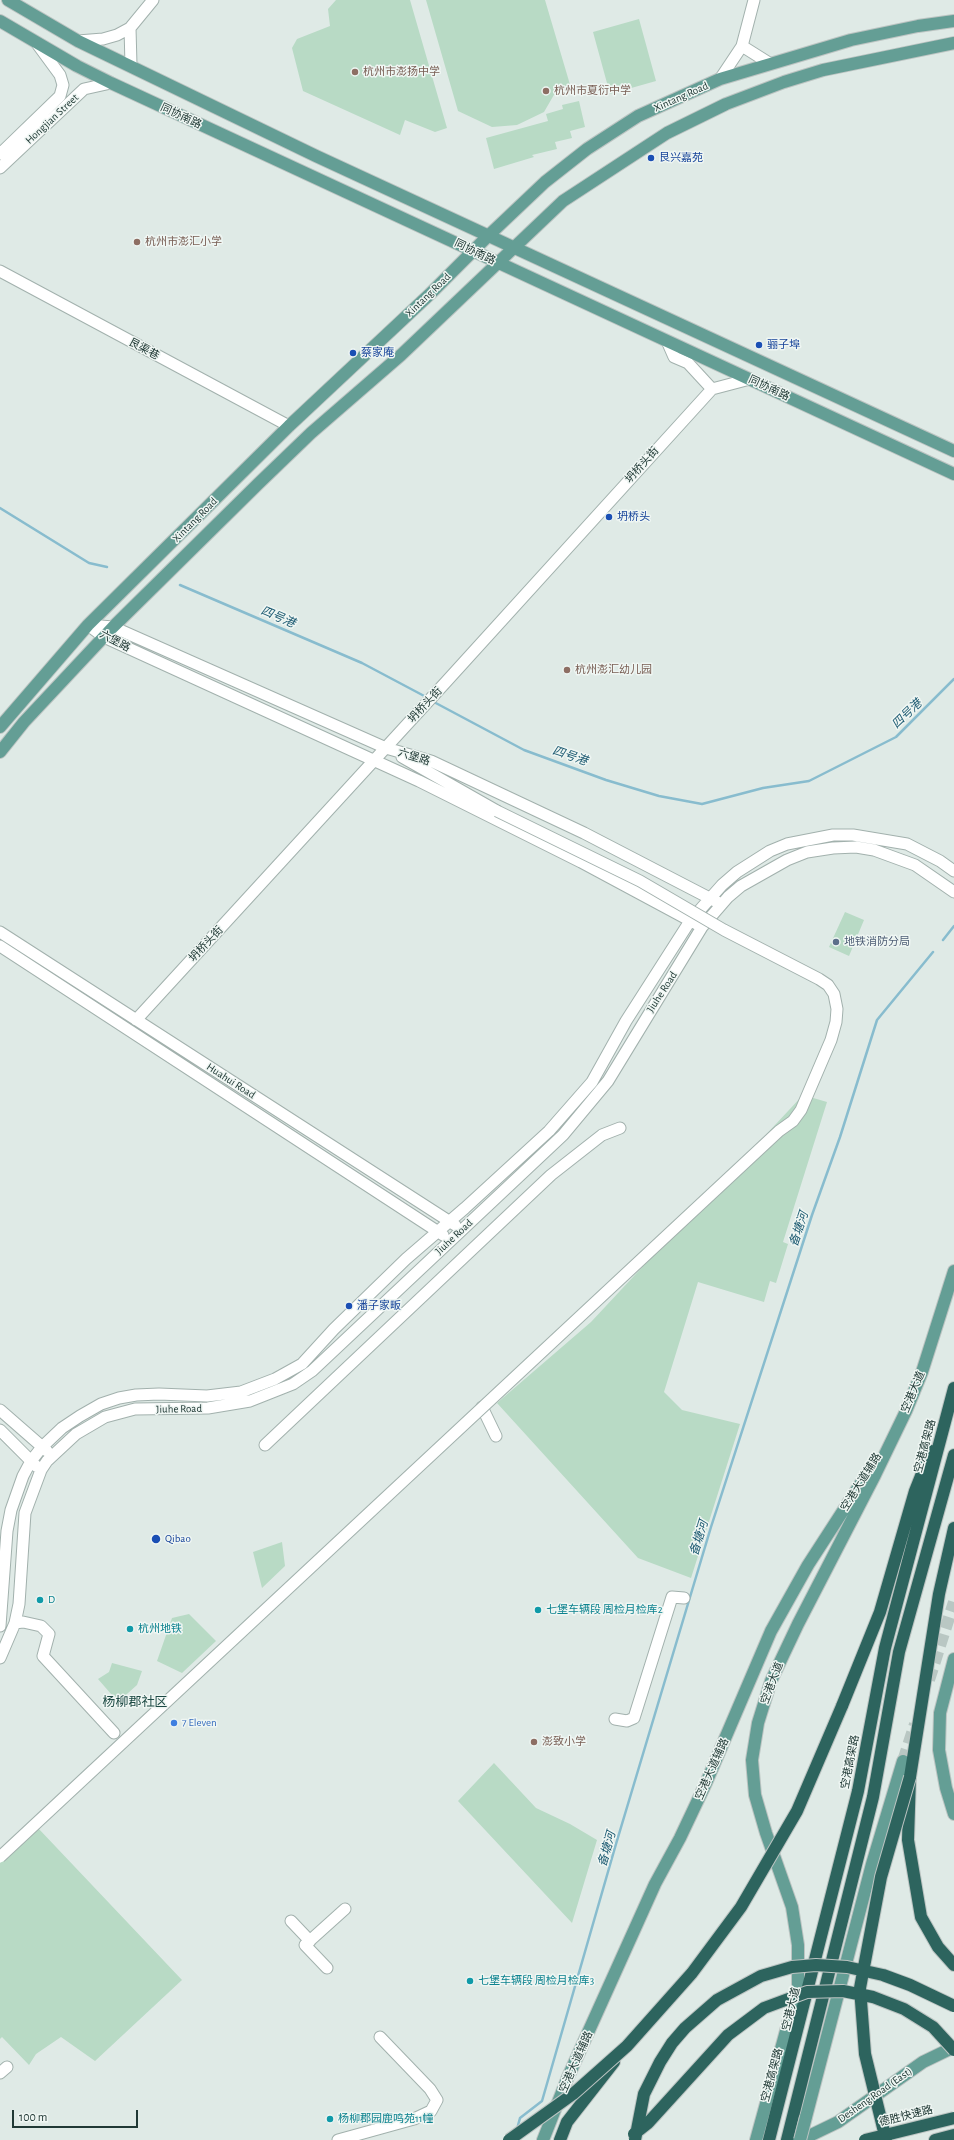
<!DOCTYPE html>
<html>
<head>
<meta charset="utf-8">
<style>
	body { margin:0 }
	#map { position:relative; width:954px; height:2140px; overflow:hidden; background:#dfeae6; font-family:"Alegreya Sans",sans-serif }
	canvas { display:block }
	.scale { position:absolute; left:12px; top:2110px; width:126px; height:18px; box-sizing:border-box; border:2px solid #203935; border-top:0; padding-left:5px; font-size:12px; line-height:14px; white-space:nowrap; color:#203935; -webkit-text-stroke:3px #eff6f3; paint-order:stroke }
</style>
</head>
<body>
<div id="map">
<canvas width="954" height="2140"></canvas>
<div class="scale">100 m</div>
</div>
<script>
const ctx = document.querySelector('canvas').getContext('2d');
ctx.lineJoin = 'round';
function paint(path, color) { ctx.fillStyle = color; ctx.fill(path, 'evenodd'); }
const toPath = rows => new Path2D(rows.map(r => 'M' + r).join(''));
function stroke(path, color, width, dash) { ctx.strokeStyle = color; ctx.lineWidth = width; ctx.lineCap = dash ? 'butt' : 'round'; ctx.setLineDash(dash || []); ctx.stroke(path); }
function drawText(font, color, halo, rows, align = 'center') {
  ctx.font = font + ' "Alegreya Sans","Noto Sans SC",sans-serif'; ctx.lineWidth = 3; ctx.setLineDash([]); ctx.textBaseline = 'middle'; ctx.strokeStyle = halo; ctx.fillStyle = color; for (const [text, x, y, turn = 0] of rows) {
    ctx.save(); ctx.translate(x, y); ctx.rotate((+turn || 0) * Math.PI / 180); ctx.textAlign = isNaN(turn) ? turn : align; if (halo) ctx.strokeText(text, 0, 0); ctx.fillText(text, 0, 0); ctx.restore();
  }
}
paint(toPath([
	[336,0,410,0,447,128,435,132,405,120,400,135,303,91,292,48,297,39,330,26,328,9],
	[426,0,545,0,571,88,555,93,544,112,517,125,492,127,458,111],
	[639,19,656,81,610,94,593,32],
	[579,101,585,127,570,131,572,138,555,142,557,149,532,155,534,157,494,169,486,138,548,121,546,114,563,109,562,105],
	[845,912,864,920,849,956,829,947],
	[803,1095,827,1102,783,1242,788,1244,776,1283,770,1281,764,1302,698,1282,664,1392,682,1410,740,1424,691,1578,638,1558,497,1403,591,1322],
	[282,1542,285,1566,262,1588,253,1552],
	[189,1614,216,1641,182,1673,157,1661,172,1618],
	[112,1663,142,1671,137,1685,118,1702,98,1679,109,1672],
	[494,1763,536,1808,570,1824,597,1840,572,1923,458,1801],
	[38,1828,182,1980,95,2061,61,2037,36,2054,29,2065,2,2037,0,2039,0,1863]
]), '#b8dac5');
stroke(toPath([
	[0,508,89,563,107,567],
	[180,585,362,663,428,698],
	[432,701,524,750,606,780,659,796,702,804,763,788,809,781,896,737,954,679],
	[943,940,954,926],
	[517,2129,520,2118,542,2101,616,1844,711,1527,812,1215,840,1137,877,1020,933,952]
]), '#88bcce', 2.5);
stroke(toPath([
	[929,1680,954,1602],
	[903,1761,915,1724]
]), '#b9c7c3', 12, [12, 6]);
const minor = toPath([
	[130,28,153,0],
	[78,41,103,39,117,35,130,28,131,65],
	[742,46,769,63],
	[720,79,742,46,754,0],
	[0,154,60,96,63,85,60,75,38,45],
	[0,168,84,89,111,83],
	[0,271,289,426],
	[667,341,674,357,688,363,712,389],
	[402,757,497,811,476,803],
	[702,927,581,862,419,781,104,637,88,625,113,627,386,748,431,761,584,833,721,904],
	[0,932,455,1225],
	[0,946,443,1235],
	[136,1020,445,683,712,389,750,379],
	[482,1407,496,1436],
	[0,1410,47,1451],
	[0,1430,36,1466],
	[265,1445,551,1175,602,1135,620,1128],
	[15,1623,23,1622,41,1626,49,1634,43,1656,114,1733],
	[0,1626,7,1531,11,1510,23,1476,31,1461,42,1447,62,1428,80,1416,101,1404,119,1398,136,1395,159,1394,207,1396,241,1392,275,1379,302,1364,334,1329,406,1259,465,1208,549,1131,592,1082,626,1021,690,921,722,885,737,872,770,851,787,844,833,835,853,835,907,844,940,861,954,871],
	[0,1658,15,1623,19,1604,25,1513,41,1470,47,1461,76,1434,105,1417,135,1409,208,1408,250,1401,293,1384,312,1371,563,1135,608,1081,702,927,728,897,741,886,787,860,807,852,833,848,856,847,874,850,915,865,954,892],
	[615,1719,627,1721,634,1718,672,1597,684,1598],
	[291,1921,310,1941],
	[327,1968,305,1945,345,1909],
	[0,2073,7,2067],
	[338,2140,414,2119,431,2111,437,2100,430,2089,380,2037]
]);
const major = toPath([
	[8,0,78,41,316,156,954,451],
	[0,21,77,66,111,83,954,474],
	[0,727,88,625,289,426,430,294,488,236,545,182,587,149,638,116,720,79,851,40,918,26,954,21],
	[0,752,24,722,113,627,258,484,311,433,401,355,563,201,667,133,726,104,784,82,823,70,954,43],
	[954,1659,940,1713,939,1750,946,1788,954,1814],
	[806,2117,872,1864,903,1761],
	[543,2140,568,2077,655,1884,680,1838,706,1783,771,1631,808,1565,874,1463],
	[756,2140,798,1987,798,1945,792,1907,766,1833,755,1795,752,1760,758,1723,771,1681,798,1624,875,1475,906,1411,922,1372,954,1271],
	[795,2140,805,2138,838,2122,923,2062,954,2047]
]);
const highway = toPath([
	[954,1528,939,1594,910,1777,908,1840,921,1917,938,1947,954,1965],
	[842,1706,880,1612,915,1491,931,1451],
	[560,2140,567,2122,614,2062],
	[769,2140,858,1791,885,1648,954,1388],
	[787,2140,873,1797,899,1652,954,1455],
	[935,2140,954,2135]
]);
stroke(minor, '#a2b1ad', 13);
stroke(major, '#bcc4c2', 14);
stroke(highway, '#bcc4c2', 14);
stroke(minor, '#fff', 11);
stroke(major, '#649e95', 12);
stroke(highway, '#2d645e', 12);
const minorBridge = toPath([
	[0,1857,779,1131,793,1121,801,1110,831,1040,836,1022,837,1009,834,994,828,985,819,979,724,930,640,881,497,811]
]);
const majorBridge = toPath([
	[800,2140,806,2117]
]);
const highwayBridge = toPath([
	[634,2134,648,2123,728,2035,764,2008,807,1992,843,1991,873,1997,904,2009,933,2027,954,2050],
	[509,2140,573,2094,627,2046,692,1973,741,1907,797,1811,842,1706],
	[635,2140,644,2094,660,2062,672,2043,685,2028,717,2000,761,1976,792,1967,816,1965,847,1967,883,1975,910,1985,954,2006],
	[865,2140,954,2118],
	[886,2140,865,2054,860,1988,881,1877,910,1777]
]);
stroke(minorBridge, '#a2b1ad', 13, []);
stroke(majorBridge, '#bcc4c2', 14, []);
stroke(highwayBridge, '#bcc4c2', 14, []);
stroke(minorBridge, '#fff', 11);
stroke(majorBridge, '#649e95', 12);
stroke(highwayBridge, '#2d645e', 12);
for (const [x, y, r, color] of [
	[355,72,4,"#8d6e63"],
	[546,91,4,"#8d6e63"],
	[651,158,4,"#1a4fb4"],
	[137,242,4,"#8d6e63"],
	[759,345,4,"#1a4fb4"],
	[353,353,4,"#1a4fb4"],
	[609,517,4,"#1a4fb4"],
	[567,670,4,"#8d6e63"],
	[836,942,4,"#5c6f8a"],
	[349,1306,4,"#1a4fb4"],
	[156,1539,5,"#1a4fb4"],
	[40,1600,4,"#0f9aa8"],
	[538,1610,4,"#0f9aa8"],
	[130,1629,4,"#0f9aa8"],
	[174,1723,4,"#3f7fe0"],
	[534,1742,4,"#8d6e63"],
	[470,1981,4,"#0f9aa8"],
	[330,2119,4,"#0f9aa8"]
]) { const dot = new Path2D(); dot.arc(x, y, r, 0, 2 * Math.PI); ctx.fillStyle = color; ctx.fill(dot); stroke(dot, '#eff6f3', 1.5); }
drawText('11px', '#785e54', '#eff6f3', [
	["杭州市澎扬中学",363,72],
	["杭州市夏衍中学",554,91],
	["杭州市澎汇小学",145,242],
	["杭州澎汇幼儿园",575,670],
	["澎致小学",542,1742]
], 'left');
drawText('11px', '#203935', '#eff6f3', [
	["Xintang Road",681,97,-24],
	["同协南路",181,116,25],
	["Hongjian Street",52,119,-43],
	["同协南路",475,252,26],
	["Xintang Road",428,295,-44],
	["艮渠巷",144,349,28],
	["同协南路",769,388,25],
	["坍桥头街",642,465,-48],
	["Xintang Road",195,520,-45],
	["六堡路",115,641,28],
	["坍桥头街",425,705,-47],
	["六堡路",414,757,17],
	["坍桥头街",206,944,-47],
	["Jiuhe Road",662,992,-57],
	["Huahui Road",231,1081,33],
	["Jiuhe Road",454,1237,-43],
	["空港大道",913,1392,-67],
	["Jiuhe Road",179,1409,-1],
	["空港高架路",925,1446,-75],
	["空港大道辅路",861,1482,-58],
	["空港大道",772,1683,-69],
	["空港高架路",850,1762,-79],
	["空港大道辅路",712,1769,-66],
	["空港大道",791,2009,-76],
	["空港大道辅路",576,2062,-66],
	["空港高架路",772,2075,-75],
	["Desheng Road (East)",875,2095,-35],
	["德胜快速路",906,2116,-14]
]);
drawText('11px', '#164399', '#eff6f3', [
	["艮兴嘉苑",659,158],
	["骊子埠",767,345],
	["蔡家庵",361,353],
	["坍桥头",617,517],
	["潘子家畈",357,1306],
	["Qibao",165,1539]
], 'left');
drawText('11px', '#4e5e75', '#eff6f3', [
	["地铁消防分局",844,942]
], 'left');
drawText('11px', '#0d838f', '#eff6f3', [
	["D",48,1600],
	["七堡车辆段 周检月检库2",546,1610],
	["杭州地铁",138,1629],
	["七堡车辆段 周检月检库3",478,1981],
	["杨柳郡园鹿鸣苑11幢",338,2119]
], 'left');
drawText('11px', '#366cbe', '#eff6f3', [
	["7 Eleven",182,1723]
], 'left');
drawText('italic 12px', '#1d5b72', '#eff6f3', [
	["四号港",278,617,23],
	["四号港",907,714,-44],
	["四号港",570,756,19],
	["备塘河",799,1229,-72],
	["备塘河",699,1538,-73],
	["备塘河",607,1849,-74]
]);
drawText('13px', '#1d4a44', '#eff6f3', [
	["杨柳郡社区",135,1702]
]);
</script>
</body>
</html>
